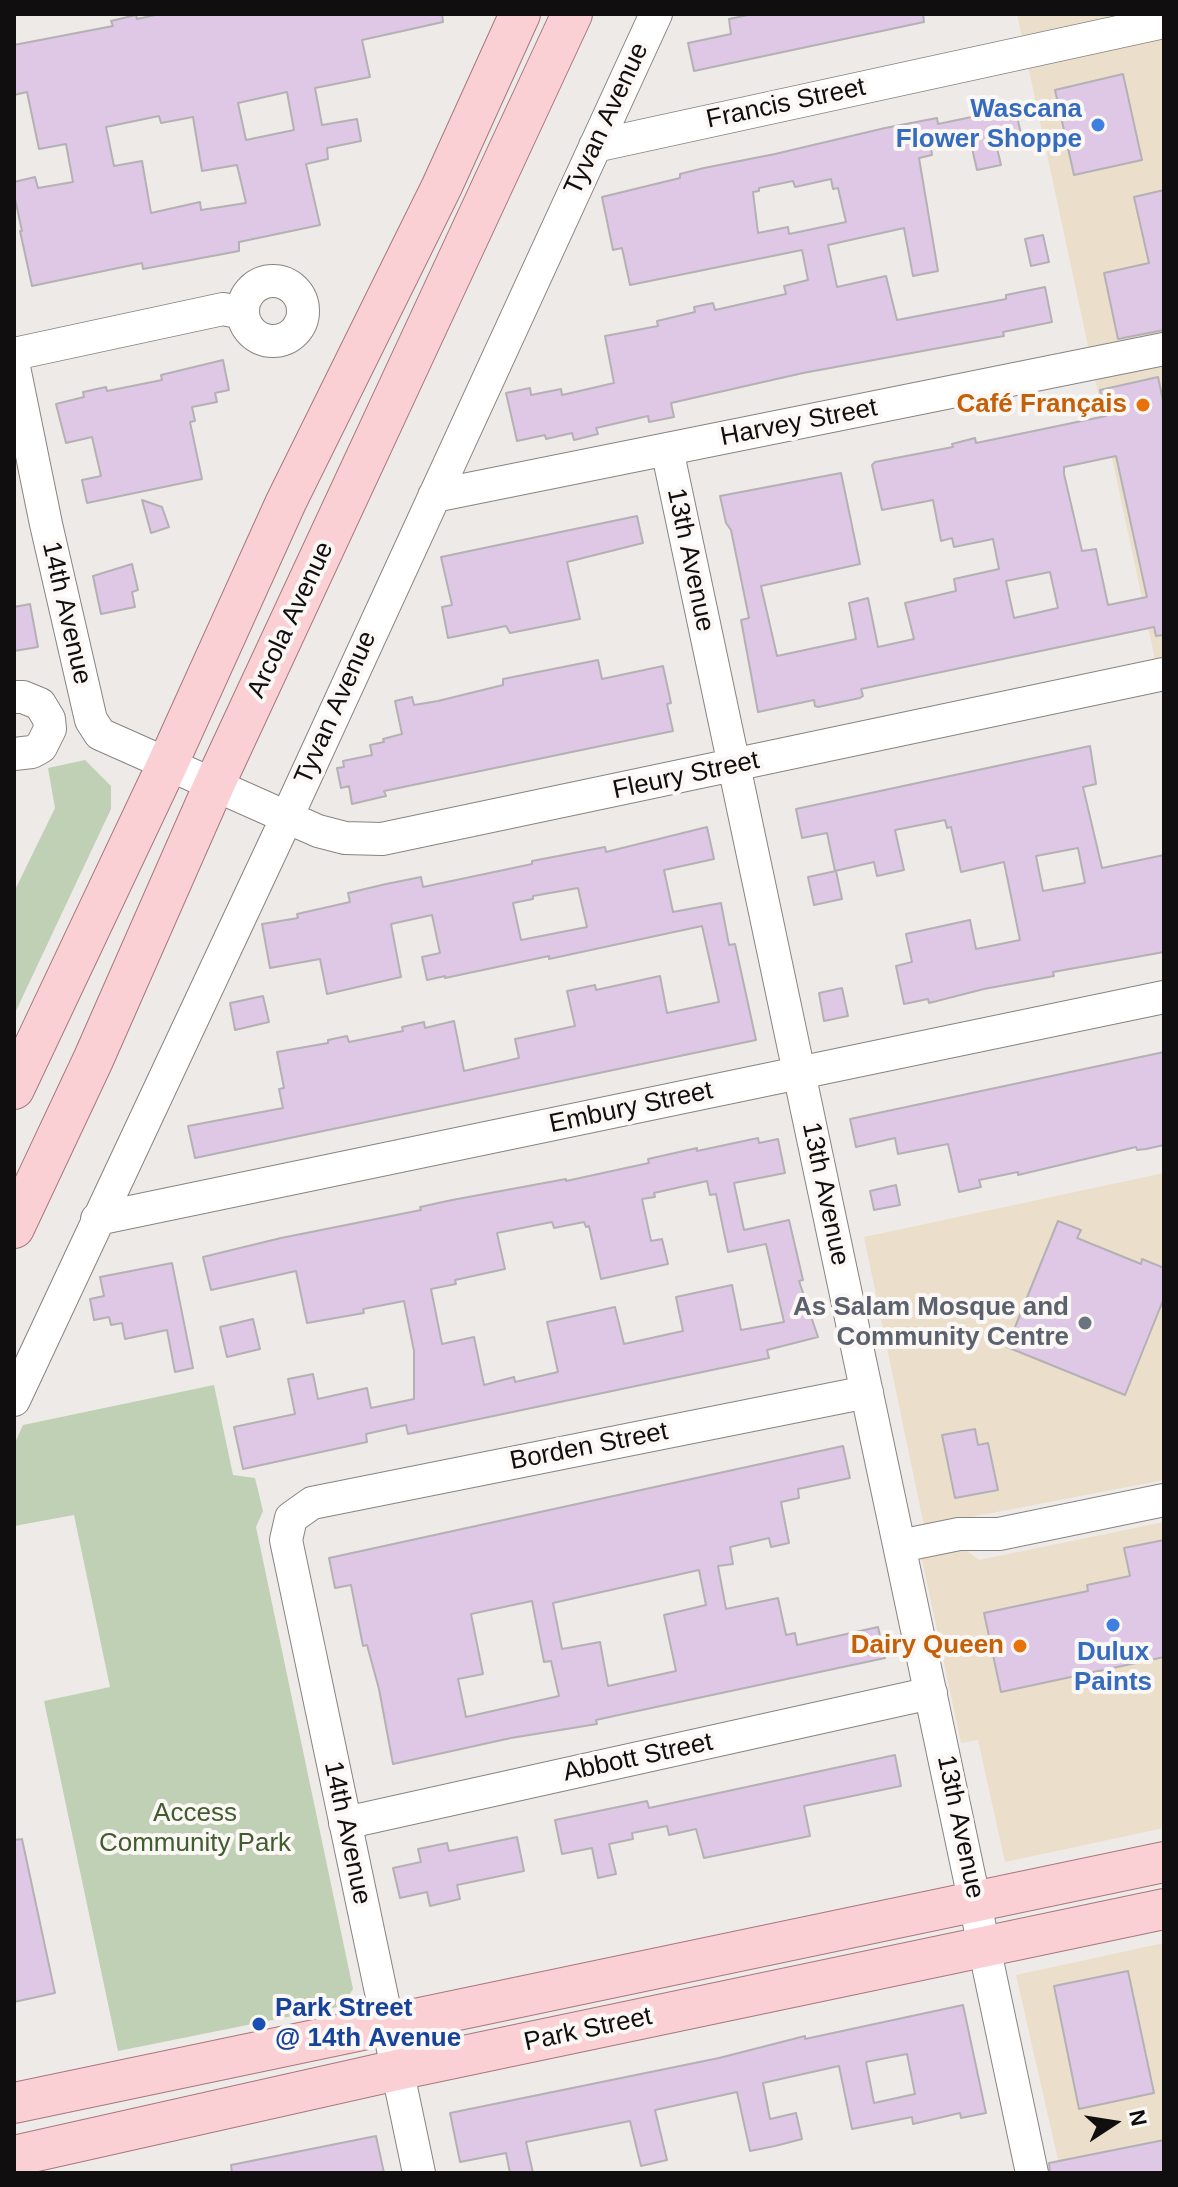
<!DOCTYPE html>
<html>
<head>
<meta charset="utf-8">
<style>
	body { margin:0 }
	#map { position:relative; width:1178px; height:2187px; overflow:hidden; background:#eeeae7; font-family:Arial,sans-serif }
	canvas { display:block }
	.frame { position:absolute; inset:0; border:16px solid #100e0e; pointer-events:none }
	.north { position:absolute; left:1074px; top:2083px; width:80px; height:80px; -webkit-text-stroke:6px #fbf7f4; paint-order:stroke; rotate:78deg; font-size:22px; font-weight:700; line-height:32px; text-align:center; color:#100e0e }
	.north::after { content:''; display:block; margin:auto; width:28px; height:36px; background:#100e0e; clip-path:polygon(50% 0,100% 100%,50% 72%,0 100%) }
</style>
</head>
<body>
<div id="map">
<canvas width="1178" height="2187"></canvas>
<div class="frame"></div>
<div class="north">N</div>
</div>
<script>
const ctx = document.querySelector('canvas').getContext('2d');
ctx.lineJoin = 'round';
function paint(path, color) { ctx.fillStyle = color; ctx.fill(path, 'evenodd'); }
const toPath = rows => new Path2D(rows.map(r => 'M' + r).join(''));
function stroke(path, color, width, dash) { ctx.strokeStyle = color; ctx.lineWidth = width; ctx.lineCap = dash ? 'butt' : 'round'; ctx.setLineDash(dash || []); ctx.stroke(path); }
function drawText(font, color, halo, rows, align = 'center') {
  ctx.font = font + ' Arial,sans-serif'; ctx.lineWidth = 8; ctx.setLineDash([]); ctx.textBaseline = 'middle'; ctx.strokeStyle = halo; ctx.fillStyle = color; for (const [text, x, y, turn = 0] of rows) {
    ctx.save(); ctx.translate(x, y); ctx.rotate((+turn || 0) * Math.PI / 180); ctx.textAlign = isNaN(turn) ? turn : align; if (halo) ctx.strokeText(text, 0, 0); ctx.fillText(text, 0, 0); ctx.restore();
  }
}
paint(toPath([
	[1017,14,1157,14,1164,49,1164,701],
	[1164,1173,1164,1480,924,1526,864,1237],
	[1164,1522,1164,1828,1005,1862,978,1740,961,1743,920,1550,951,1544,966,1550,979,1560],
	[1164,1943,1164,2173,1061,2173,1016,1975]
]), '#ebdfcb');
paint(toPath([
	[85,760,111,786,111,809,14,1015,14,892,55,808,48,768],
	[214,1385,233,1475,255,1478,263,1511,256,1527,353,1989,342,2006,118,2051,44,1701,110,1687,74,1515,14,1526,14,1445,23,1425]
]), '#bfd0b5');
const building = toPath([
	[160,14,442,14,443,22,362,40,370,77,315,88,322,125,357,119,361,141,327,148,328,159,306,164,320,225,239,242,239,251,143,269,142,263,32,286,20,231,22,231,14,194,14,182,35,177,38,188,73,182,66,144,39,149,27,92,14,95,14,45,113,26,111,21,136,15,137,19,160,14],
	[287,92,294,130,246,140,238,103,287,92],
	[159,116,161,123,193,117,202,171,237,165,246,203,201,210,200,202,151,213,142,161,114,166,106,127,159,116],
	[753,14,923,14,924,22,694,71,688,43,731,34,729,19,753,14],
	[1123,74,1142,160,1074,175,1055,90,1123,74],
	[1015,108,1023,142,997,148,1001,165,977,170,969,135,930,144,932,155,919,158,938,271,913,276,904,228,828,245,837,287,886,276,897,320,1006,299,1006,295,1045,287,1052,322,1003,332,1004,336,803,373,671,403,674,417,649,422,648,416,596,428,598,434,574,440,572,433,546,439,545,435,517,441,506,393,530,388,531,395,561,389,562,395,614,383,605,336,658,326,657,321,695,312,694,307,713,303,715,310,786,294,784,286,808,280,802,250,630,285,622,248,613,250,602,197,680,178,680,174,704,168,775,154,885,128,937,118,938,124,1015,108],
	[831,179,833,189,838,188,846,222,789,234,788,227,758,233,753,192,759,191,759,188,793,181,795,187,831,179],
	[1164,190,1164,330,1118,339,1104,273,1149,263,1134,197,1164,190],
	[1043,235,1049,262,1031,266,1025,239,1043,235],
	[223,360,229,390,215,393,217,402,192,407,195,421,190,422,202,479,87,503,82,480,101,476,92,437,66,443,56,404,84,397,83,392,106,387,107,391,162,380,161,375,223,360],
	[1158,377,1164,405,1164,635,1156,636,1154,627,861,689,863,696,860,698,818,707,815,706,814,700,758,712,741,620,749,618,731,530,726,523,720,496,841,473,860,564,761,586,777,656,856,639,849,603,868,598,878,647,914,639,905,603,956,591,954,579,999,569,993,539,954,547,952,538,941,541,933,500,882,510,872,465,875,462,953,447,952,444,975,438,976,443,1106,416,1100,390,1158,377],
	[1116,456,1147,597,1108,605,1096,549,1082,551,1064,474,1064,467,1116,456],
	[1050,572,1058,608,1014,618,1006,581,1050,572],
	[142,500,162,507,169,527,151,533,142,500],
	[637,516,643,543,567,562,580,619,510,633,506,626,448,638,442,607,452,605,441,557,637,516],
	[132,564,138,590,132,592,135,607,101,614,93,576,132,564],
	[30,604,38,647,14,651,14,607,30,604],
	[598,660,602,679,663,666,671,703,667,704,673,731,384,791,386,796,352,804,349,786,341,788,337,768,344,767,343,761,372,755,370,745,384,742,383,739,402,734,395,701,412,697,414,705,438,701,503,685,503,679,598,660],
	[1090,746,1096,784,1083,787,1102,868,1164,855,1164,952,1053,972,1054,976,984,989,929,1003,928,999,904,1004,896,966,912,962,906,934,970,920,976,949,1020,940,1004,862,961,872,951,827,947,828,945,820,895,830,904,870,877,876,874,862,835,871,827,833,802,838,796,809,1090,746],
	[1078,848,1085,883,1043,891,1036,856,1078,848],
	[707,827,714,859,664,870,673,912,721,903,729,945,735,944,756,1040,195,1158,188,1126,283,1108,279,1089,284,1088,277,1052,328,1043,328,1040,347,1036,349,1042,403,1031,402,1027,424,1022,425,1028,454,1021,464,1071,519,1058,515,1039,575,1026,567,991,595,985,596,990,660,976,667,1013,719,1002,702,926,549,959,549,956,445,978,445,976,427,980,422,957,440,953,432,915,391,924,401,977,327,994,320,959,270,968,262,924,298,918,297,914,350,902,348,893,386,884,421,877,423,887,532,864,532,861,605,847,606,852,707,827],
	[578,888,587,927,521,940,513,903,533,899,533,896,578,888],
	[836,871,842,899,814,905,808,877,836,871],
	[842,988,848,1016,824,1021,819,993,842,988],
	[263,996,269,1022,235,1030,230,1003,263,996],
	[1164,1052,1164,1145,1146,1149,1137,1150,1136,1147,1018,1175,1018,1172,979,1180,981,1187,959,1192,948,1144,898,1154,895,1138,856,1147,850,1119,1164,1052],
	[758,1138,759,1143,778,1139,785,1173,734,1183,744,1230,789,1220,803,1280,799,1281,818,1337,767,1350,769,1358,408,1434,406,1425,366,1434,367,1442,243,1469,234,1427,295,1414,288,1379,313,1374,318,1399,367,1388,371,1408,414,1399,414,1351,404,1301,363,1309,364,1313,307,1323,296,1271,211,1290,203,1257,281,1238,421,1210,420,1207,452,1200,566,1179,566,1181,649,1163,648,1159,697,1148,697,1151,758,1138],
	[707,1181,710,1195,716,1194,728,1252,766,1244,784,1322,741,1330,732,1285,676,1297,683,1331,624,1344,615,1307,547,1322,558,1372,515,1382,514,1377,484,1385,474,1337,442,1344,431,1289,456,1284,455,1280,505,1269,497,1233,552,1222,554,1228,584,1222,586,1227,589,1226,601,1279,668,1264,662,1239,651,1241,642,1199,655,1197,654,1193,707,1181],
	[896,1185,900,1205,874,1210,870,1191,896,1185],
	[1058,1221,1081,1230,1077,1238,1141,1264,1142,1259,1164,1268,1164,1298,1125,1395,1007,1347,1058,1221],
	[172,1263,193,1368,175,1372,167,1330,125,1339,122,1323,111,1325,109,1317,94,1320,90,1299,104,1296,100,1277,172,1263],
	[253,1319,260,1349,227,1357,220,1327,253,1319],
	[975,1429,978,1445,988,1443,998,1490,955,1498,942,1435,975,1429],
	[843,1446,850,1478,798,1489,799,1498,781,1502,789,1543,771,1547,769,1538,730,1547,733,1564,718,1566,726,1609,778,1598,786,1635,795,1633,797,1645,878,1627,885,1658,614,1716,596,1720,597,1724,511,1738,393,1764,379,1689,367,1645,363,1646,351,1585,335,1588,329,1558,843,1446],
	[699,1570,706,1605,664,1615,676,1671,608,1686,600,1642,562,1649,553,1603,699,1570],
	[532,1601,544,1662,551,1661,559,1696,466,1717,458,1679,483,1674,471,1614,532,1601],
	[1164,1540,1164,1657,1001,1692,984,1613,1088,1591,1087,1585,1130,1576,1124,1548,1164,1540],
	[895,1755,901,1786,804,1806,810,1836,704,1858,696,1829,669,1835,667,1826,632,1833,633,1839,609,1844,616,1874,598,1878,592,1848,562,1854,555,1820,647,1801,649,1808,895,1755],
	[517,1837,524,1871,457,1885,460,1899,430,1906,427,1892,400,1898,393,1868,421,1862,418,1849,447,1843,449,1851,517,1837],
	[22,1839,55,1993,14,2002,14,1840,22,1839],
	[1128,1971,1154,2093,1079,2109,1054,1986,1128,1971],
	[963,2005,986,2113,961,2118,960,2113,913,2124,912,2117,852,2129,839,2066,763,2083,770,2119,796,2113,802,2139,775,2146,750,2151,737,2092,655,2110,667,2160,641,2166,630,2121,526,2142,533,2173,510,2173,506,2153,460,2162,450,2113,719,2058,805,2036,805,2039,963,2005],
	[907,2054,915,2094,874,2103,866,2062,907,2054],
	[376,2136,384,2173,232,2173,231,2165,376,2136],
	[1164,2140,1164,2173,1050,2173,1049,2163,1164,2140]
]);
paint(building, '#dec8e5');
stroke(building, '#b4b1b5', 2);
const minor = toPath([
	[595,146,1164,22],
	'243 311a30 30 0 1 1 60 0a30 30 0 1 1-60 0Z',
	[14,354,223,309,243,313],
	[14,367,46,524,91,720,100,734,318,831,345,838,382,839,1164,674],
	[667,449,1032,2173],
	[434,496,1164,349],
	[14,697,23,697,40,704,49,719,50,729,41,747,32,752,14,754],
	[97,1219,1164,997],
	[14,1400,287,817,656,14],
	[900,1546,959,1534,999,1534,1164,1500],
	[345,1823,931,1693],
	[419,2173,286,1540,291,1518,312,1503,867,1392]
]);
const major = toPath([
	[14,1089,168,763,286,502,442,186,520,14],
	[14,1228,93,1060,214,785,572,14],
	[14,2103,1164,1862],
	[14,2156,397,2070,1164,1909]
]);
stroke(minor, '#888482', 34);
stroke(major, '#a7787d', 42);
stroke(minor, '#fff', 32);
stroke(major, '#fbd0d5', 40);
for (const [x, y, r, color] of [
	[1098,125,8,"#3f7fe0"],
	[1143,405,8,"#e8710a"],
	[1085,1323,8,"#6b7280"],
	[1113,1625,8,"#3f7fe0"],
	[1020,1646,8,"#e8710a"],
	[259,2024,8,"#1a4fb4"]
]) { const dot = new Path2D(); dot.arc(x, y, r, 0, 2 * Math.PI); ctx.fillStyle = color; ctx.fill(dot); stroke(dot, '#fbf7f4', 3); }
drawText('26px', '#100e0e', '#fbf7f4', [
	["Francis Street",786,104,-12],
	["Tyvan Avenue",607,119,-65],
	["Harvey Street",799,423,-11],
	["13th Avenue",690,560,78],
	["14th Avenue",66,613,77],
	["Arcola Avenue",291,620,-65],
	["Tyvan Avenue",336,708,-66],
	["Fleury Street",686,776,-12],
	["Embury Street",631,1108,-12],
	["13th Avenue",825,1194,78],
	["Borden Street",589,1447,-11],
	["Abbott Street",638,1758,-12],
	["13th Avenue",960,1827,78],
	["14th Avenue",347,1833,78],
	["Park Street",588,2030,-12]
]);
drawText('bold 26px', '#366cbe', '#fbf7f4', [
	["Wascana",1082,110],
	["Flower Shoppe",1082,140],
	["Dulux",1113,1653,"center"],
	["Paints",1113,1683,"center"]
], 'right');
drawText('bold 26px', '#c56008', '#fbf7f4', [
	["Café Français",1127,405],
	["Dairy Queen",1004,1646]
], 'right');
drawText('bold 26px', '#5b616d', '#fbf7f4', [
	["As Salam Mosque and",1069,1308],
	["Community Centre",1069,1338]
], 'right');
drawText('26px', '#415c2f', '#fbf7f4', [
	["Access",195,1814],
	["Community Park",195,1844]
]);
drawText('bold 26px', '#164399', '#fbf7f4', [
	["Park Street",275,2009],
	["@ 14th Avenue",275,2039]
], 'left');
</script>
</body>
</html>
